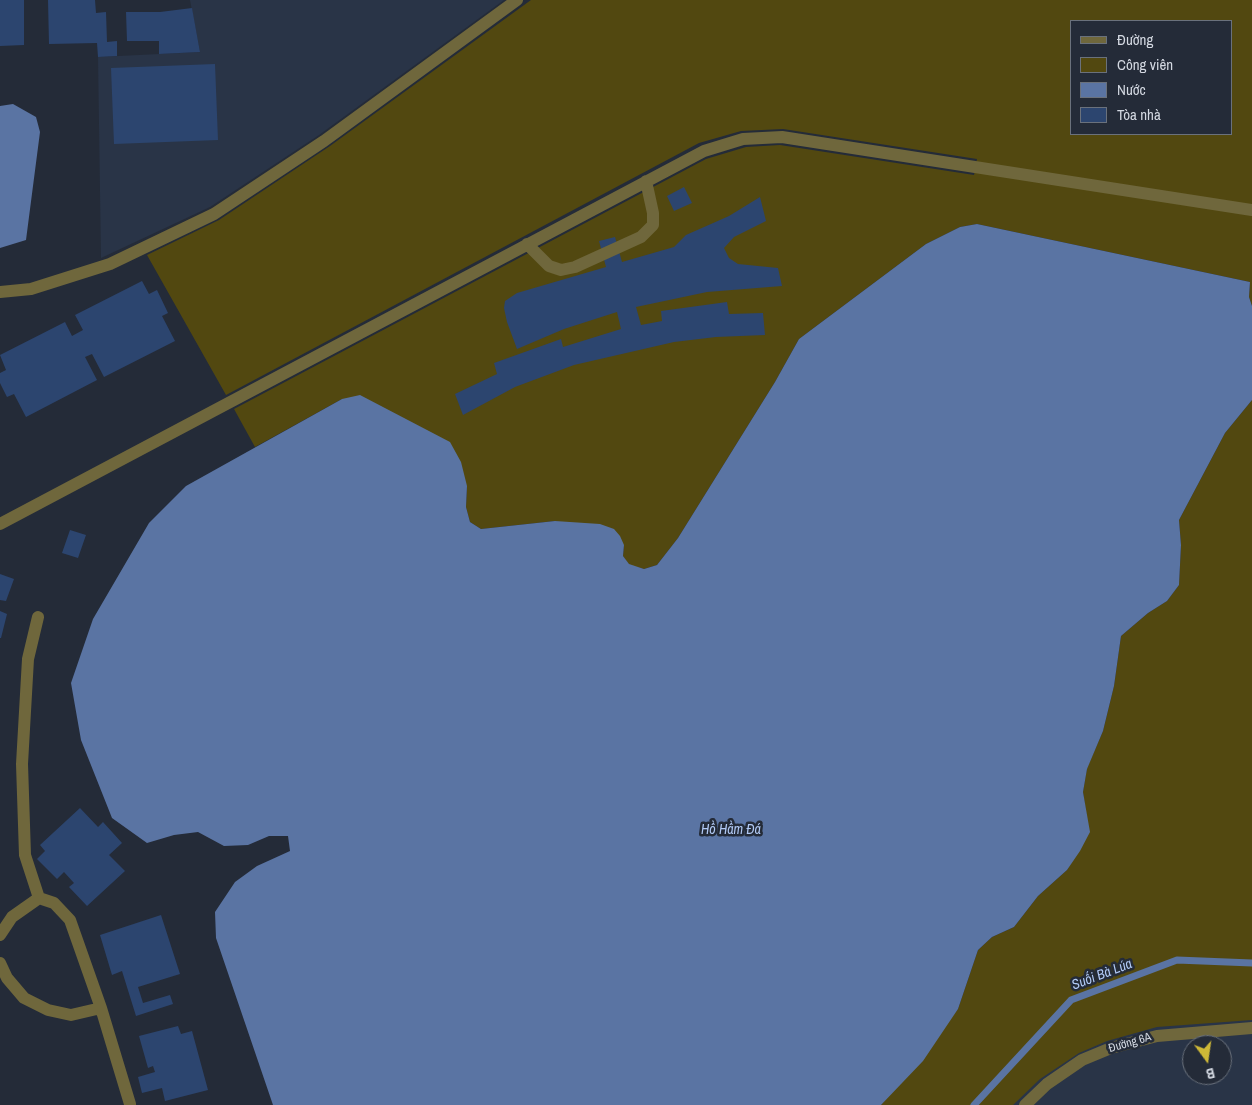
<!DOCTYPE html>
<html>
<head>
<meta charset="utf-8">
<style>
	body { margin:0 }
	#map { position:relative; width:1252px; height:1105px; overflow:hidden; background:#242b38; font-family:"Archivo Narrow",sans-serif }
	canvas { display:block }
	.legend { position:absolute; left:1070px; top:20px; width:162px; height:115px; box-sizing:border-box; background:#242b38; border:1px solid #6a717c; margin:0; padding:6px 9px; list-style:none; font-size:15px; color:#d4d9e2 }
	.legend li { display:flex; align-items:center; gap:10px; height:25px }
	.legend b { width:25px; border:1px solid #6a717c }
	.north { position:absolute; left:1182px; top:1035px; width:50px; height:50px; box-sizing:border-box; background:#242b38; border:1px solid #6a717c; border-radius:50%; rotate:166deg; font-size:14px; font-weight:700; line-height:20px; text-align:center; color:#d4d9e2 }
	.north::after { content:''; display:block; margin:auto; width:18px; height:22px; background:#ceb837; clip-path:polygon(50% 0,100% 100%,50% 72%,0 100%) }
</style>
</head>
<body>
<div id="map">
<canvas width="1252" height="1105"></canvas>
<ul class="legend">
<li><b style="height:6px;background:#6f673c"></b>Đường</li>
<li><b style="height:14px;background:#524810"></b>Công viên</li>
<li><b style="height:14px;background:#5a74a3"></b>Nước</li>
<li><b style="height:14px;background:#2c456f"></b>Tòa nhà</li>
</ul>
<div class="north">B</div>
</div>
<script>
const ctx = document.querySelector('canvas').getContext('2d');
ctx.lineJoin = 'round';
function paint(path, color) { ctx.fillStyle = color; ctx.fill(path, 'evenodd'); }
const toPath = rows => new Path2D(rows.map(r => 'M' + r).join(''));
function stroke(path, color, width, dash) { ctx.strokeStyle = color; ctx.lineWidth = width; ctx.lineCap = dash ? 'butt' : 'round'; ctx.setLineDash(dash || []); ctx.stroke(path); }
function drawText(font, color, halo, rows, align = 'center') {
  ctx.font = font + ' "Archivo Narrow",sans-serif'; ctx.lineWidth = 5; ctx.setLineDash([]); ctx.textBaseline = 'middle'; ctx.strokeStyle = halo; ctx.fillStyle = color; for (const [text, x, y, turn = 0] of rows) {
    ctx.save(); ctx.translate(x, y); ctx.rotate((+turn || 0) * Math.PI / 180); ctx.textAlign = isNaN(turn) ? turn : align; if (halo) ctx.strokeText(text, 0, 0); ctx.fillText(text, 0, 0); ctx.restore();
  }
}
paint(toPath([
	[190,0,504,0,319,135,210,207,101,258,98,57,200,52],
	[1252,961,1252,1105,974,1105],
	[1192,1045,1222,1045,1222,1075,1192,1075]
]), '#293447');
paint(toPath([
	[531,0,1252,0,1252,306,1249,297,1250,282,977,224,960,227,926,244,799,339,775,382,678,538,657,565,644,569,629,565,623,556,624,545,555,521,481,529,470,522,466,507,467,486,342,399,255,447,234,409,706,159,746,147,780,145,974,175,977,159,783,129,741,131,699,143,226,395,147,255,219,220,330,146],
	[1071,21,1231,21,1231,134,1071,134],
	[1252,400,1252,1020,1157,1027,1107,1041,1079,1053,1040,1079,1013,1105,881,1105,958,1009,978,950,992,937,1014,927,1038,896,1067,870,1089,832,1083,792,1087,768,1103,731,1114,686,1121,636,1148,613,1167,601,1179,585,1181,545,1179,520,1225,433]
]), '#524810');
paint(toPath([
	[13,104,36,117,40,132,26,240,0,248,0,106],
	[977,224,1250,282,1249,297,1252,306,1252,400,1225,433,1179,520,1181,545,1179,585,1167,601,1148,613,1121,636,1114,686,1103,731,1087,769,1083,792,1090,832,1080,851,1067,870,1038,896,1014,927,992,937,978,950,958,1009,923,1061,881,1105,273,1105,216,938,215,912,235,882,257,866,290,851,288,836,269,836,248,845,224,846,198,832,174,835,147,843,112,818,81,740,71,683,93,619,149,523,186,486,342,399,360,395,450,442,461,462,467,486,466,507,470,522,481,529,555,521,600,524,614,529,620,536,624,545,623,556,629,564,644,569,657,565,678,538,775,382,799,339,926,244,960,227]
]), '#5a74a3');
stroke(toPath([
	[974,1105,1071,1000,1177,960,1252,963]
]), '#5a74a3', 7);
paint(toPath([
	[0,0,24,0,24,45,0,46],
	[48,0,95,0,96,13,106,12,107,42,117,41,117,56,98,57,97,43,49,44],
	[192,8,200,52,159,54,159,41,127,41,126,12,160,12],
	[215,64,218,140,114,144,111,68],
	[684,187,692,203,674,211,667,196],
	[760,197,766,221,734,237,724,248,729,258,738,264,778,268,782,286,707,292,636,307,641,325,662,321,661,311,727,302,729,314,763,313,765,335,716,337,674,342,574,365,515,387,463,415,455,394,497,374,494,363,561,339,563,347,621,329,617,312,564,329,517,349,507,322,504,308,505,301,517,293,606,267,599,241,615,237,622,262,674,247,686,235,729,216],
	[142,281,149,294,157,290,168,313,162,316,175,341,104,377,92,354,85,357,97,380,26,417,14,394,7,397,0,383,0,373,6,370,0,355,65,322,72,336,83,330,75,315],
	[70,530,86,535,78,558,62,553],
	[0,574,14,579,6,601,0,600],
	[0,611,7,614,1,638,0,638],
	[80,808,98,827,103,822,122,843,109,855,125,871,87,906,69,887,74,883,64,872,57,879,37,859,45,851,40,845],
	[161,915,180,974,138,987,143,1003,170,995,173,1004,136,1016,122,971,112,975,100,935],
	[178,1026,181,1034,192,1031,208,1090,165,1101,162,1088,142,1093,138,1077,155,1072,153,1066,148,1068,139,1036]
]), '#2c456f');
stroke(toPath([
	[527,244,549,266,561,270,575,267,641,237,653,225,653,213,646,181],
	[0,292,31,289,110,264,214,214,324,141,517,0],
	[0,524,704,151,743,139,782,137,1252,210],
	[38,617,28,659,22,764,25,855,39,898],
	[0,935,12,917,39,898,54,903,70,920,101,1008,130,1104],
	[0,963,7,978,24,998,48,1010,71,1015,101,1008],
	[1025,1105,1047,1084,1082,1060,1111,1048,1157,1036,1252,1028]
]), '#6f673c', 12);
drawText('12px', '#d4d9e2', '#242b38', [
	["Đường 6A",1130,1043,-16]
]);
drawText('italic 14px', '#b1c9f4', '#242b38', [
	["Hồ Hầm Đá",731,830],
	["Suối Bà Lúa",1102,975,-21]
]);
</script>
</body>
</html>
